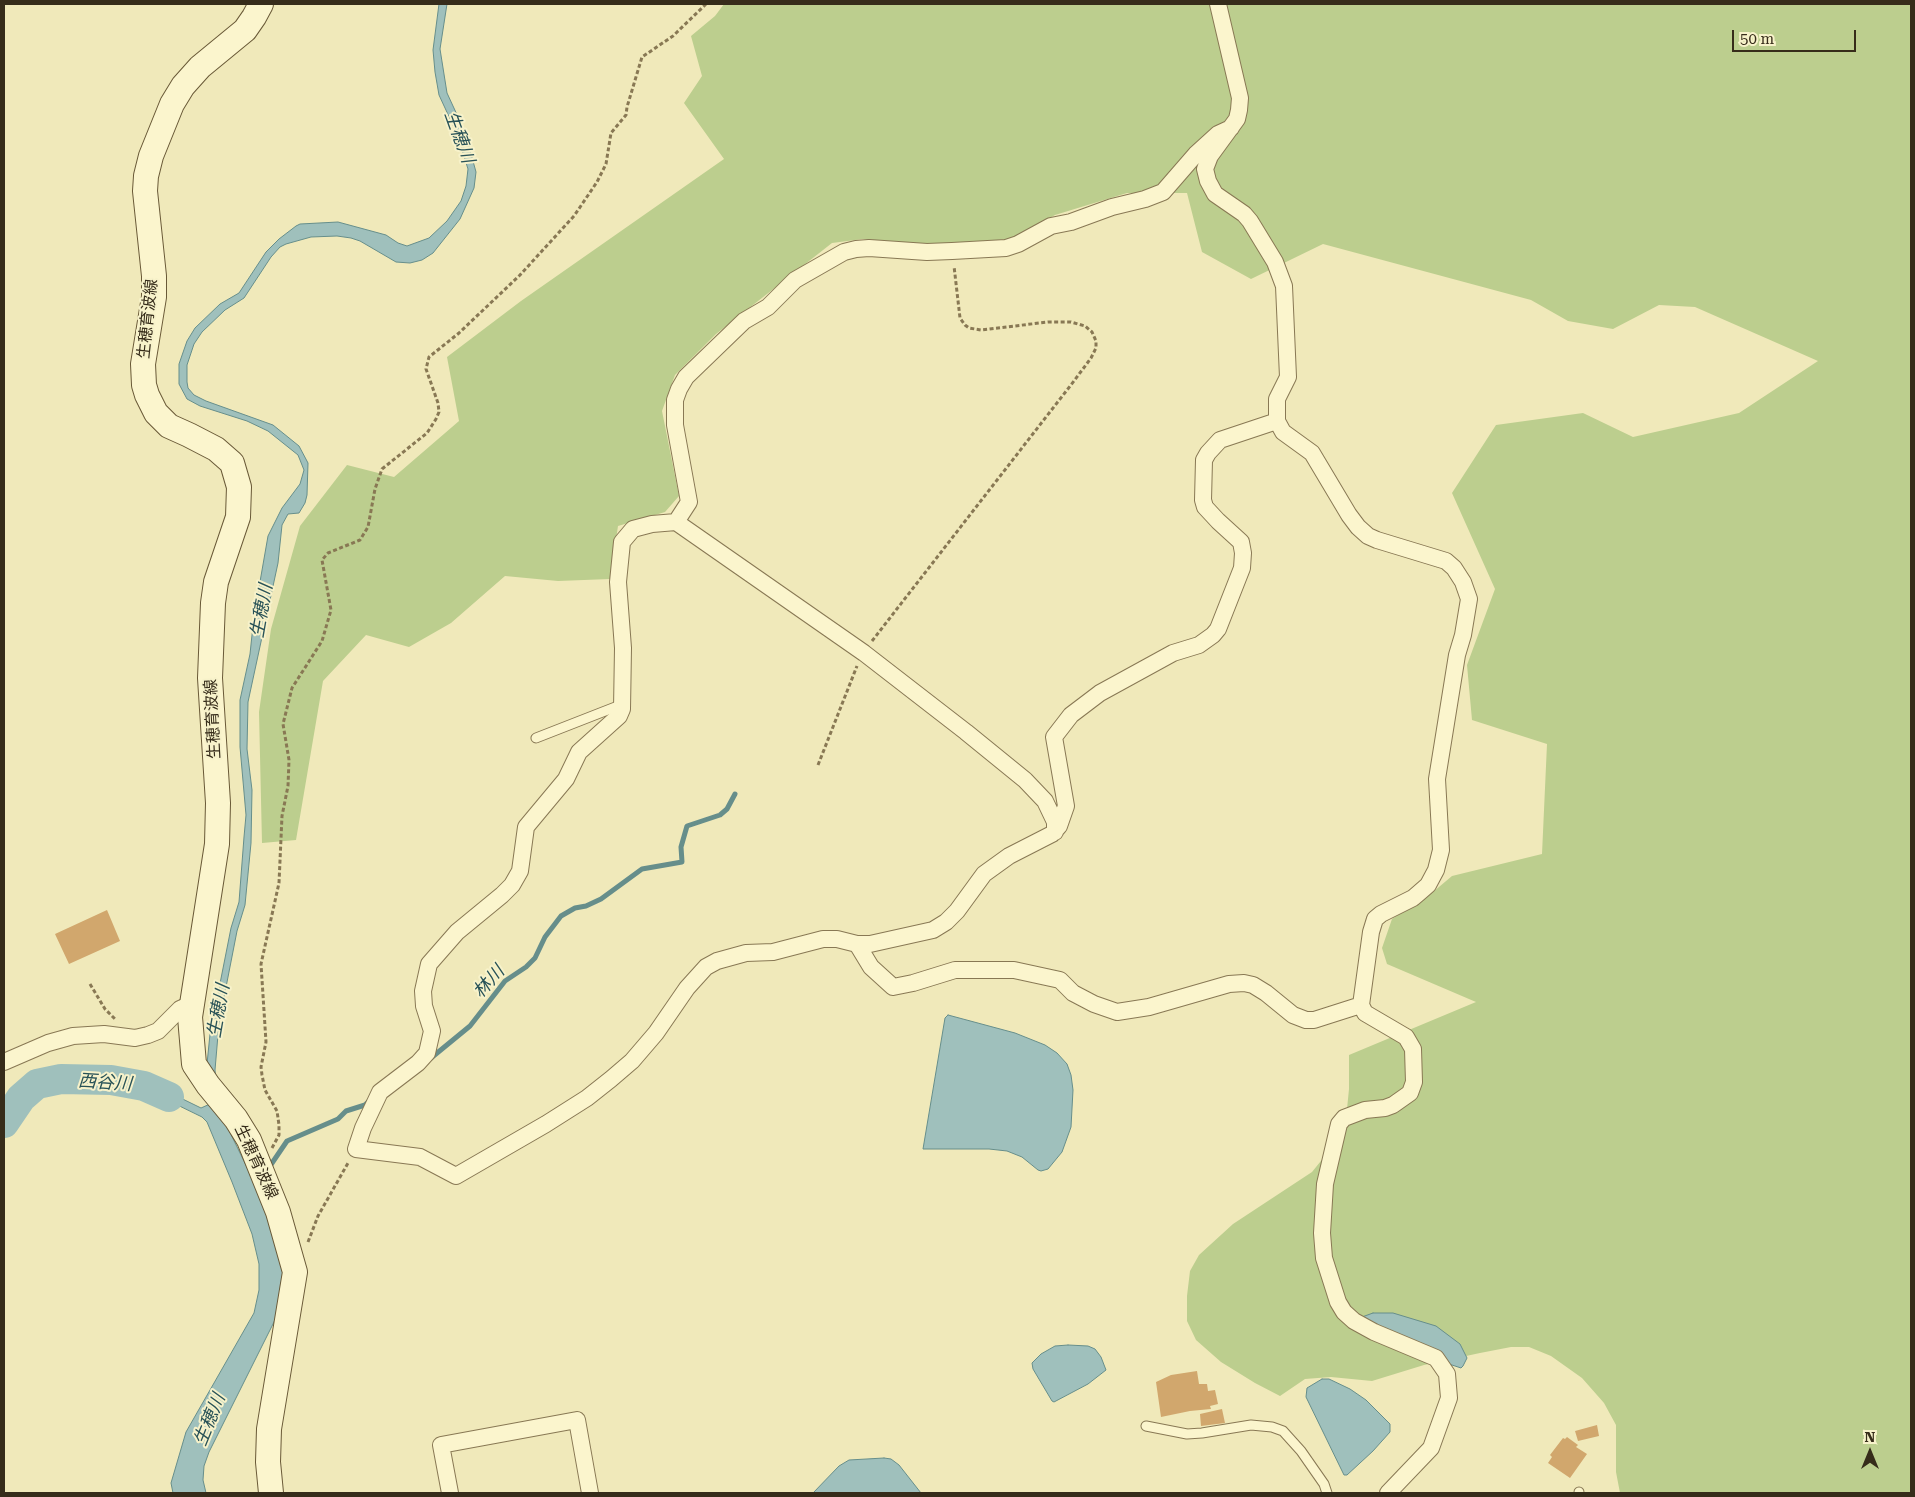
<!DOCTYPE html>
<html>
<head>
<meta charset="utf-8">
<style>
	body { margin:0 }
	#map { position:relative; width:1915px; height:1497px; overflow:hidden; background:#f0e9ba; font-family:"Roboto Serif",serif }
	canvas { display:block }
	.frame { position:absolute; inset:0; border:5px solid #362c1a; pointer-events:none }
	.north { position:absolute; left:1845px; top:1427px; width:50px; height:50px; -webkit-text-stroke:4px #f7f2ca; paint-order:stroke; rotate:0deg; font-size:14px; font-weight:700; line-height:20px; text-align:center; color:#362c1a }
	.north::after { content:''; display:block; margin:auto; width:18px; height:22px; background:#362c1a; clip-path:polygon(50% 0,100% 100%,50% 72%,0 100%) }
	.scale { position:absolute; left:1732px; top:30px; width:124px; height:22px; box-sizing:border-box; border:2px solid #362c1a; border-top:0; padding-left:6px; font-size:15px; line-height:18px; white-space:nowrap; color:#362c1a; -webkit-text-stroke:4px #f7f2ca; paint-order:stroke }
</style>
</head>
<body>
<div id="map">
<canvas width="1915" height="1497"></canvas>
<div class="frame"></div>
<div class="north">N</div>
<div class="scale">50 m</div>
</div>
<script>
const ctx = document.querySelector('canvas').getContext('2d');
ctx.lineJoin = 'round';
function paint(path, color) { ctx.fillStyle = color; ctx.fill(path, 'evenodd'); }
const toPath = rows => new Path2D(rows.map(r => 'M' + r).join(''));
function stroke(path, color, width, dash) { ctx.strokeStyle = color; ctx.lineWidth = width; ctx.lineCap = dash ? 'butt' : 'round'; ctx.setLineDash(dash || []); ctx.stroke(path); }
function drawText(font, color, halo, rows, align = 'center') {
  ctx.font = font + ' "Roboto Serif","Noto Sans JP",serif'; ctx.lineWidth = 4; ctx.setLineDash([]); ctx.textBaseline = 'middle'; ctx.strokeStyle = halo; ctx.fillStyle = color; for (const [text, x, y, turn = 0] of rows) {
    ctx.save(); ctx.translate(x, y); ctx.rotate((+turn || 0) * Math.PI / 180); ctx.textAlign = isNaN(turn) ? turn : align; if (halo) ctx.strokeText(text, 0, 0); ctx.fillText(text, 0, 0); ctx.restore();
  }
}
paint(toPath([
	[724,4,1911,4,1911,1493,1620,1493,1616,1472,1616,1425,1604,1403,1582,1378,1551,1356,1529,1347,1511,1347,1480,1353,1424,1365,1372,1381,1331,1377,1305,1379,1280,1396,1255,1383,1221,1362,1196,1340,1187,1321,1187,1296,1190,1271,1199,1255,1233,1224,1312,1172,1337,1141,1346,1119,1349,1089,1349,1055,1476,1002,1387,964,1382,948,1392,919,1433,892,1452,876,1542,854,1547,744,1472,720,1467,665,1495,589,1452,493,1496,425,1583,413,1633,437,1739,413,1818,361,1695,307,1659,305,1613,329,1568,321,1531,300,1323,244,1251,279,1202,252,1187,193,1127,193,1055,215,1011,239,928,245,863,239,832,243,716,334,675,375,662,411,679,496,665,512,618,526,610,579,558,581,505,576,451,623,409,647,366,635,323,681,296,840,262,843,259,712,271,629,300,526,347,465,394,477,459,421,447,357,521,301,724,159,684,103,702,76,691,36,715,16]
]), '#bcce8e');
const water = toPath([
	[439,4,447,4,440,49,447,93,465,132,476,172,474,188,460,219,433,253,422,260,410,263,396,262,360,241,351,238,337,236,311,237,286,244,280,247,271,257,244,298,225,310,202,332,194,344,187,365,187,382,188,388,194,395,206,401,273,425,299,446,308,463,307,495,305,503,299,513,288,514,282,525,278,563,248,702,247,749,252,790,251,843,245,905,237,931,219,1023,215,1070,218,1108,264,1202,285,1277,280,1310,209,1452,204,1466,203,1480,206,1493,173,1493,171,1483,186,1432,254,1313,259,1290,259,1264,252,1234,232,1182,207,1122,202,1117,159,1096,129,1087,130,1081,154,1085,201,1108,210,1104,207,1064,210,1034,231,928,239,902,244,837,246,815,240,747,240,700,250,654,254,616,268,536,282,508,300,484,304,470,298,455,268,431,247,421,200,406,187,399,179,384,179,364,187,341,195,328,220,304,239,293,266,252,279,239,296,226,300,224,338,222,386,235,398,243,407,246,429,238,447,221,461,201,466,186,468,169,457,134,439,95,435,72,433,50,439,4],
	[948,1015,1015,1033,1045,1045,1057,1053,1067,1064,1071,1075,1073,1090,1071,1127,1062,1152,1048,1169,1041,1171,1038,1170,1022,1157,1007,1151,989,1149,923,1149,945,1018,948,1015],
	[1373,1313,1393,1313,1436,1326,1460,1344,1467,1358,1463,1366,1461,1368,1449,1364,1362,1317,1373,1313],
	[1068,1345,1088,1346,1095,1349,1101,1357,1106,1370,1088,1384,1054,1402,1052,1401,1033,1369,1032,1363,1041,1354,1055,1346,1068,1345],
	[1322,1379,1329,1379,1350,1389,1366,1400,1390,1424,1390,1432,1373,1451,1347,1475,1344,1475,1306,1397,1307,1388,1322,1379],
	[884,1458,891,1459,899,1465,921,1493,813,1493,839,1466,849,1460,884,1458]
]);
paint(water, '#9fc0bc');
stroke(water, '#668e8b', 1);
stroke(toPath([
	[431,1058,470,1026,505,981,526,967,535,958,545,937,561,916,575,908,586,906,601,899,642,869,682,862,681,847,687,826,720,815,727,809,735,794],
	[268,1169,287,1141,338,1119,346,1111,365,1105,370,1100]
]), '#668e8b', 5);
stroke(toPath([
	[4,1123,21,1098,37,1084,61,1079,111,1080,144,1086,169,1097]
]), '#9fc0bc', 30);
paint(toPath([
	[107,910,120,941,69,964,55,934],
	[1197,1371,1199,1384,1207,1384,1208,1391,1215,1390,1218,1404,1210,1406,1211,1409,1190,1411,1161,1417,1156,1382,1171,1375],
	[1222,1409,1225,1423,1201,1426,1200,1414],
	[1597,1425,1599,1436,1578,1441,1575,1431],
	[1567,1437,1578,1445,1576,1447,1587,1454,1570,1478,1548,1463,1552,1457,1550,1455,1563,1438,1565,1439]
]), '#d1a76d');
const service = toPath([
	[536,738,623,704],
	[1146,1426,1187,1434,1202,1433,1251,1425,1272,1427,1283,1431,1301,1451,1324,1484,1327,1493],
	[1579,1493,1579,1492]
]);
const minor = toPath([
	[1218,4,1240,98,1239,110,1237,119,1210,156,1205,169,1208,181,1215,194,1244,214,1250,221,1275,262,1284,286,1288,377,1277,399,1277,421,1283,432,1312,453,1349,515,1358,527,1368,536,1377,540,1446,561,1454,568,1463,582,1469,599,1463,635,1457,655,1437,779,1441,850,1436,870,1428,885,1420,892,1413,898,1381,914,1375,919,1371,932,1361,1005,1365,1013,1406,1037,1413,1049,1414,1082,1410,1093,1393,1105,1385,1108,1365,1110,1344,1118,1339,1124,1325,1184,1322,1233,1324,1258,1338,1302,1344,1312,1354,1321,1374,1332,1436,1358,1447,1374,1449,1398,1431,1448,1388,1493],
	[1231,128,1218,134,1196,154,1163,192,1145,199,1112,207,1071,222,1051,226,1018,244,1006,248,952,251,927,252,869,248,856,249,844,252,795,280,768,307,744,321,686,377,679,389,675,400,675,425,689,502,676,522,652,524,633,529,622,542,618,582,623,648,622,709,619,716,579,752,566,779,526,827,520,871,512,885,502,895,457,932,429,964,423,991,424,1006,432,1031,427,1053,418,1063,380,1092,363,1128,356,1149,420,1157,456,1176,546,1124,587,1098,611,1079,632,1061,656,1033,687,988,706,967,717,961,746,953,773,952,823,939,837,939,857,944,870,944,933,930,946,922,957,911,984,874,1009,856,1052,834,1059,826,1066,806,1054,737,1071,715,1100,693,1173,653,1199,645,1213,635,1218,629,1242,568,1243,553,1241,542,1218,521,1205,507,1203,500,1204,460,1208,453,1220,440,1277,421],
	[676,522,864,653,966,732,1025,780,1045,801,1055,822,1055,832],
	[857,944,871,967,893,987,913,983,955,970,1014,970,1060,980,1073,993,1094,1004,1117,1012,1149,1007,1229,984,1244,983,1253,985,1266,993,1293,1015,1306,1020,1314,1020,1361,1005],
	[4,1062,48,1043,73,1036,104,1034,135,1038,148,1035,158,1031,180,1009,191,1004],
	[450,1493,441,1445,577,1420,590,1493]
]);
const secondary = toPath([
	[261,4,254,17,245,30,200,67,183,86,172,104,151,156,146,176,145,191,154,276,154,297,143,364,144,385,147,395,156,413,169,426,189,435,216,449,232,463,239,487,238,517,216,582,213,603,210,678,218,803,217,844,190,1017,194,1064,208,1085,236,1119,249,1140,278,1212,295,1272,269,1429,268,1462,271,1493]
]);
stroke(service, '#887854', 11);
stroke(minor, '#887854', 18);
stroke(secondary, '#695937', 26);
stroke(toPath([
	[872,641,1074,381,1091,358,1096,348,1096,341,1092,332,1085,326,1071,322,1048,322,981,330,969,328,965,325,960,318,954,266],
	[818,765,857,666],
	[90,984,105,1009,116,1020],
	[272,1148,279,1135,279,1125,277,1111,265,1090,262,1075,261,1067,266,1042,261,964,279,883,282,816,288,786,289,760,283,724,292,688,322,641,331,610,322,560,328,553,360,540,368,527,375,489,382,469,427,433,436,419,439,412,438,403,426,369,429,357,459,333,520,275,574,216,597,182,606,164,611,133,626,115,627,107,642,57,673,36,706,4],
	[308,1242,318,1216,348,1163]
]), '#887854', 3, [4, 2.5]);
stroke(service, '#fbf5cd', 9);
stroke(minor, '#fbf5cd', 16);
stroke(secondary, '#fbf5cd', 24);
drawText('16px', '#362c1a', '#f7f2ca', [
	["生穂育波線",148,319,-84],
	["生穂育波線",213,719,-93],
	["生穂育波線",256,1162,65]
]);
drawText('italic 18px', '#285257', '#f7f2ca', [
	["生穂川",459,137,70],
	["生穂川",262,611,-80],
	["林川",489,982,-48],
	["生穂川",219,1011,-80],
	["西谷川",105,1083,4],
	["生穂川",210,1420,-68]
]);
</script>
</body>
</html>
